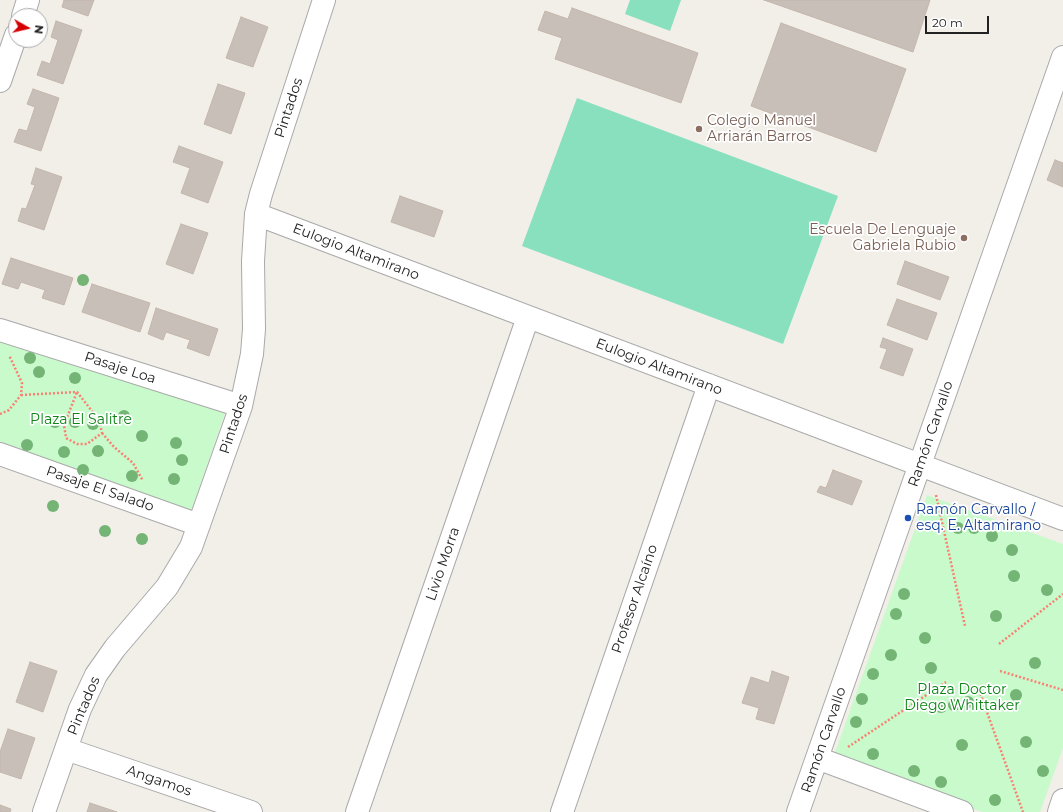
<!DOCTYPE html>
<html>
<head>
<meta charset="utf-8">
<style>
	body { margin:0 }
	#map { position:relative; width:1063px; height:812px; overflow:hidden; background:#f2efe9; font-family:Montserrat,sans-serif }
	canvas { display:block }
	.north { position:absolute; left:8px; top:8px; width:40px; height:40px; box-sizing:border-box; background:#fff; border:1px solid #a7a7a7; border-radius:50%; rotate:98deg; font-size:11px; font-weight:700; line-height:16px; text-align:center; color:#222 }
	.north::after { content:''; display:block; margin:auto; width:14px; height:18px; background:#d40000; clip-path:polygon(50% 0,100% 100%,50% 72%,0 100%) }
	.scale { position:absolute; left:925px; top:16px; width:64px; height:18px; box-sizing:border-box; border:2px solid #222; border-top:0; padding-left:5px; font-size:12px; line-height:14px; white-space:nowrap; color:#222; -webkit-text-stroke:3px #fff; paint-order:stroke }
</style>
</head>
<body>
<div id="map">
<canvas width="1063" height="812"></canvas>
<div class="north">N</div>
<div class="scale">20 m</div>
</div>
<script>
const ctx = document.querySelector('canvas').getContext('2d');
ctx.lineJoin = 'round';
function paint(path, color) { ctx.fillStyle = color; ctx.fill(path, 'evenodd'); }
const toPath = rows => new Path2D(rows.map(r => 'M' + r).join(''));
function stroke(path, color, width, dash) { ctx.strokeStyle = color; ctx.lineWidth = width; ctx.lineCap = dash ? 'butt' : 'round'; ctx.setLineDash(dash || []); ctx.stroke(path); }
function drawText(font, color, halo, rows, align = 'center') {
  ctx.font = font + ' Montserrat,sans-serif'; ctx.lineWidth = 3.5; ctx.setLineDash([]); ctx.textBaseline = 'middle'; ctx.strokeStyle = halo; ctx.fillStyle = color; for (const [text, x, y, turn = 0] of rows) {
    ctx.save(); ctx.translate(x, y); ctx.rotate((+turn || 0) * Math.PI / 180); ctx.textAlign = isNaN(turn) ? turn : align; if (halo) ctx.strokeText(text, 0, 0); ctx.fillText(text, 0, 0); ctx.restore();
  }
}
paint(toPath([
	[0,338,225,413,191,512,0,447],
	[927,495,1063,544,1063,748,1040,812,982,812,833,758]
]), '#c8facc');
paint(toPath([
	[630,0,681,0,670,31,625,14],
	[577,98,838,196,783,344,522,246]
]), '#88e0be');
const building = toPath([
	[64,0,94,0,88,16,62,7,64,0],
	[764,0,930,0,913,52,764,0],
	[572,8,698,53,681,103,555,59,562,38,538,30,545,11,568,19,572,8],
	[241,17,268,27,253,67,226,58,241,17],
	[56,21,82,30,63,84,37,75,42,61,50,64,58,40,51,37,56,21],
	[781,23,906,69,876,152,751,106,781,23],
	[218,84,245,93,231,134,204,124,218,84],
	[33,89,59,98,41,151,14,142,19,129,27,131,35,107,27,104,33,89],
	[179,146,223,162,208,203,181,193,190,168,173,162,179,146],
	[1055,160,1063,163,1063,187,1047,180,1055,160],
	[36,168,62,177,44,230,18,221,22,208,26,209,35,185,31,184,36,168],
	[400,196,443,211,434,237,391,222,400,196],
	[181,224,208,233,193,274,166,264,181,224],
	[11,258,73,278,64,305,42,298,45,290,21,282,18,289,2,284,11,258],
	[905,261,949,277,940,300,897,284,905,261],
	[92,284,150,303,140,332,82,312,92,284],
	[897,299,937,313,927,340,887,325,897,299],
	[156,308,218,329,209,356,187,348,190,340,166,332,163,340,148,334,156,308],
	[883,338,913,349,903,376,880,368,887,349,880,347,883,338],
	[833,470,862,481,852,505,817,492,820,486,826,488,833,470],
	[30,662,57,671,43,712,16,702,30,662],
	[772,671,789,677,774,724,756,719,759,708,742,703,751,677,769,683,772,671],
	[8,729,35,738,21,779,0,772,0,752,8,729],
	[90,803,117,812,87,812,90,803],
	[0,805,11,809,10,812,0,812,0,805]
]);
paint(building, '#c7bfb8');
stroke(building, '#c4b6ab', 1);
const street = toPath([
	[23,16,28,0],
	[0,81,16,35],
	[256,214,1063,519],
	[0,330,241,406],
	[0,454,199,525],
	[66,749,251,812],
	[817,758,962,812],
	[44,812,80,709,96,675,115,648,167,587,191,547,241,406,252,354,254,329,253,261,256,214,261,194,324,0],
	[357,812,528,317],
	[562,812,709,385],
	[798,812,1063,57],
	[1059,812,1063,800]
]);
stroke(street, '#a9a9a9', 24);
stroke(toPath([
	[21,395,77,392,99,420,102,433,87,444,77,444,66,438,64,425,77,392],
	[0,414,9,410,21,395,22,383,9,355],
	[102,433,114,447,133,463,143,481],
	[936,495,965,626],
	[999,644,1063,594],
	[1000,671,1063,690],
	[979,690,1023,812],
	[848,747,946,682]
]), '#fa8072', 2.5, [2, 2]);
stroke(street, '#fff', 22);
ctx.fillStyle = '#74b475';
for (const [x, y] of [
	[83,280],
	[30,358],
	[39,372],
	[75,378],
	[124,416],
	[55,422],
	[75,422],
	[93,424],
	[142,436],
	[176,443],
	[27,445],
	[98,451],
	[64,452],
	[182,460],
	[83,470],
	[132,476],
	[174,479],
	[53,506],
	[958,528],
	[974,528],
	[105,531],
	[992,536],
	[142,539],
	[1012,550],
	[1014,576],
	[1047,590],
	[904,594],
	[896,614],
	[996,616],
	[925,638],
	[891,655],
	[1035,663],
	[931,668],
	[873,674],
	[1016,695],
	[862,699],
	[968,702],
	[954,705],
	[941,707],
	[856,722],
	[1026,742],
	[962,745],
	[873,754],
	[914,771],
	[1043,771],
	[941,782],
	[995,800]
]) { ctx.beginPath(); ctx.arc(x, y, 6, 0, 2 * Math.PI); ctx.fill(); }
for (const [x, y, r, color] of [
	[699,129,4,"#8d6e63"],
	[964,238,4,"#8d6e63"],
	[908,518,4,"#1a4fb4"]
]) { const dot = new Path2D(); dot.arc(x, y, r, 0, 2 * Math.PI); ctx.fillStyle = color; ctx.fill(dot); stroke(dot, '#fff', 1.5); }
drawText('14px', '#222', '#fff', [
	["Pintados",289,108,-72],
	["Eulogio Altamirano",356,252,21],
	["Eulogio Altamirano",659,367,21],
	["Pasaje Loa",120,368,18],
	["Pintados",234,424,-72],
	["Ramón Carvallo",931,434,-71],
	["Pasaje El Salado",100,489,19],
	["Livio Morra",443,564,-71],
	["Profesor Alcaíno",635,599,-71],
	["Pintados",84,706,-67],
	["Ramón Carvallo",824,740,-71],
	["Angamos",159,781,19]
]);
drawText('14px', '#785e54', '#fff', [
	["Colegio Manuel",707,121],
	["Arriarán Barros",707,137],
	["Escuela De Lenguaje",956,230,"right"],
	["Gabriela Rubio",956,246,"right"]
], 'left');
drawText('14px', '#0c8416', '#fff', [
	["Plaza El Salitre",81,420],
	["Plaza Doctor",962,690],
	["Diego Whittaker",962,706]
]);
drawText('14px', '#164399', '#fff', [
	["Ramón Carvallo /",916,510],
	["esq. E. Altamirano",916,526]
], 'left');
</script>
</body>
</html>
